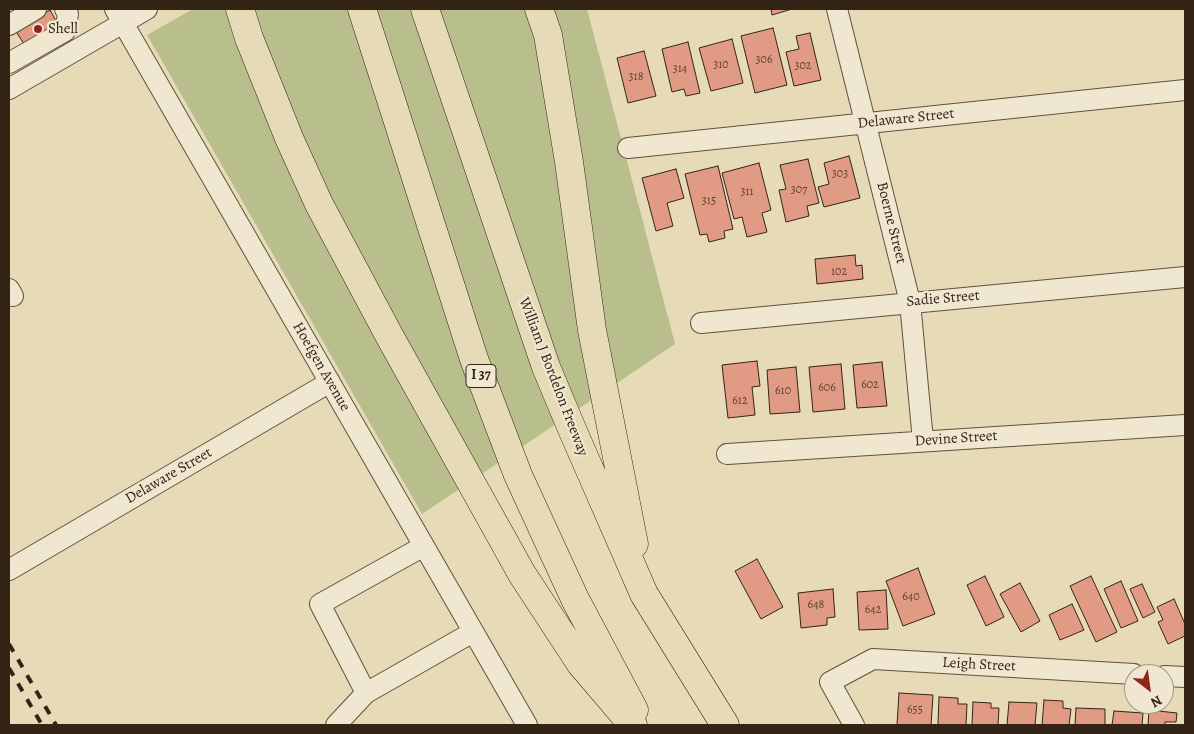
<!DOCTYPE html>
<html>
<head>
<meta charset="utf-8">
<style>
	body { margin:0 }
	#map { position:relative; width:1194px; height:734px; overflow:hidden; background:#e7dab7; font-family:Alegreya,serif }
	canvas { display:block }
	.frame { position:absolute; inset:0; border:10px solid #332416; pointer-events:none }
	.north { position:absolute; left:1124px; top:664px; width:50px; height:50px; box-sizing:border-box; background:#efe7d0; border:1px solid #a49986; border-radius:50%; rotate:150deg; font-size:14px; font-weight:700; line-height:20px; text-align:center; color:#332416 }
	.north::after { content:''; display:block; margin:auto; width:18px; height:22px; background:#8f2418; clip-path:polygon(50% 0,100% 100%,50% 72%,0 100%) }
</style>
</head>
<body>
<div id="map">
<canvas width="1194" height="734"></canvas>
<div class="frame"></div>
<div class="north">N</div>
</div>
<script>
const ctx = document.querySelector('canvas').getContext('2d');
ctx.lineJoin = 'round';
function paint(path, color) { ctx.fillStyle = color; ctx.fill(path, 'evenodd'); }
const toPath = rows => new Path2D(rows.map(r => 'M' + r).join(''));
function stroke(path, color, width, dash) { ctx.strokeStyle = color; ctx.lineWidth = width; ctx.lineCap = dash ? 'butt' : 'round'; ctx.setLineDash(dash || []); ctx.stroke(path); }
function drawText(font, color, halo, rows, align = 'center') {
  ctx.font = font + ' Alegreya,serif'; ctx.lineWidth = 4.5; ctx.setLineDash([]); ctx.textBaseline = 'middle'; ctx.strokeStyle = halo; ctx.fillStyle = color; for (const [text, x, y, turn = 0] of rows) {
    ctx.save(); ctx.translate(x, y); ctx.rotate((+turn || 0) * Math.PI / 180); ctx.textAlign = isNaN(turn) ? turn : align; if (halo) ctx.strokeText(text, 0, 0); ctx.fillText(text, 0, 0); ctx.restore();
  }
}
paint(toPath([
	[193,9,587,9,675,344,422,514,147,35]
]), '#b8bf8d');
const building = toPath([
	[771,9,792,9,772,15,771,9],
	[50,10,60,28,26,47,15,30,50,10],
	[773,28,787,85,755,93,741,36,773,28],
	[810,33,821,80,794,86,786,52,799,49,796,36,810,33],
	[732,39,743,83,711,91,699,48,732,39],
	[688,42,700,93,686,96,684,89,672,92,662,49,688,42],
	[644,51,656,96,628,103,617,58,644,51],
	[849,156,860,198,824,207,818,187,829,184,824,163,849,156],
	[808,159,819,203,807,206,809,216,786,222,779,190,786,189,780,165,808,159],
	[759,163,771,210,762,213,767,232,747,237,742,217,734,219,722,173,759,163],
	[718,166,733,229,724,231,725,238,709,242,707,234,700,235,685,174,718,166],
	[676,169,684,198,667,203,673,226,656,231,642,178,676,169],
	[855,255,856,266,862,265,863,279,817,284,815,259,855,255],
	[757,361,760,386,752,387,755,415,728,418,722,365,757,361],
	[882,362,887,406,857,408,853,365,882,362],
	[841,364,845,409,813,412,809,367,841,364],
	[796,367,800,412,770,414,767,370,796,367],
	[757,559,783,607,761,619,735,571,757,559],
	[918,568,935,614,903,626,886,581,918,568],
	[985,576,1004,617,986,626,967,585,985,576],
	[1091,576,1117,632,1096,642,1070,586,1091,576],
	[1121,581,1138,621,1121,628,1104,589,1121,581],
	[1020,583,1040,621,1021,632,1000,594,1020,583],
	[1142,584,1155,612,1143,618,1130,589,1142,584],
	[833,589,835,617,827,618,827,625,801,628,798,593,833,589],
	[886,590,888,629,859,630,857,592,886,590],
	[1174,599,1185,624,1185,636,1168,644,1158,622,1163,620,1157,607,1174,599],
	[1072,604,1084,630,1060,640,1049,615,1072,604],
	[899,693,933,695,931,725,897,725,899,693],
	[939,697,958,698,958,704,967,704,966,725,938,725,939,697],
	[1044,700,1063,701,1063,708,1071,709,1069,725,1042,725,1044,700],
	[973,702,991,703,991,708,999,708,998,725,972,725,973,702],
	[1009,702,1037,703,1035,725,1007,725,1009,702],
	[1076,708,1105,709,1105,725,1075,725,1076,708],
	[1149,710,1177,713,1176,722,1165,722,1165,725,1148,725,1149,710],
	[1114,711,1143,713,1142,725,1112,725,1114,711]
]);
paint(building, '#e19a84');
stroke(building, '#332416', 1);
const minor = toPath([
	[115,9,527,725],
	[837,9,910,302,923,441],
	[9,25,36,9],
	[9,63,65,31,68,14,65,9],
	[9,89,147,9],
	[628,148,1185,90],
	[9,289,13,296],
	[701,323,1185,277],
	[727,454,1185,425],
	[424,546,320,604,366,693,473,632],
	[9,570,330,382],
	[1164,676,1185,677],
	[336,725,366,693],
	[854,725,830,682,873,659,1134,674]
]);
const highway = toPath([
	[240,9,249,38,289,138,319,204,390,337,522,574,581,664,633,725],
	[362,9,474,359,518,475,575,599,634,710],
	[425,9,546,367,572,429,644,594,725,725],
	[539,9,548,35,569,162,592,330,634,544]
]);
stroke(minor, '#60523e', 22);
stroke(highway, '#332416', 29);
stroke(minor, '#efe7d0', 20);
stroke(highway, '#e7dab7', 28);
stroke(toPath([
	[9,644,56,725],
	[9,668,42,725]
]), '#332416', 4, [9, 9]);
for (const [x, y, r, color] of [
	[38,29,5,"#8f2418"]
]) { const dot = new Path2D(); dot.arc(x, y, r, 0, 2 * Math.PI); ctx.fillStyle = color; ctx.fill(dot); stroke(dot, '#efe7d0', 2); }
drawText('12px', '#5e4232', null, [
	["306",764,60],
	["310",721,65],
	["302",803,66],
	["314",680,69],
	["318",636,77],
	["303",840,174],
	["307",799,190],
	["311",747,192],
	["315",709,201],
	["102",839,272],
	["602",870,385],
	["606",827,388],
	["610",783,391],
	["612",740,401],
	["640",911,597],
	["648",816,605],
	["642",873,610],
	["655",915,710]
]);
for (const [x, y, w] of [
	[481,376,30]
]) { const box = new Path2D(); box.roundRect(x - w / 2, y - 11.5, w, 23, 4); ctx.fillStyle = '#efe7d0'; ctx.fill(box); stroke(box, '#332416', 1); }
drawText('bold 14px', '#332416', null, [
	["I 37",481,376]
]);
drawText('15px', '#332416', '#efe7d0', [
	["Shell",48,29]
], 'left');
drawText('15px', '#332416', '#efe7d0', [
	["Delaware Street",906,119,-6],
	["Boerne Street",891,223,76],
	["Sadie Street",943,299,-5],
	["Hoefgen Avenue",321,367,60],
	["William J Bordelon Freeway",553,377,69],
	["Devine Street",956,439,-4],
	["Delaware Street",169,476,-30],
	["Leigh Street",979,665,3]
]);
</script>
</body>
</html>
